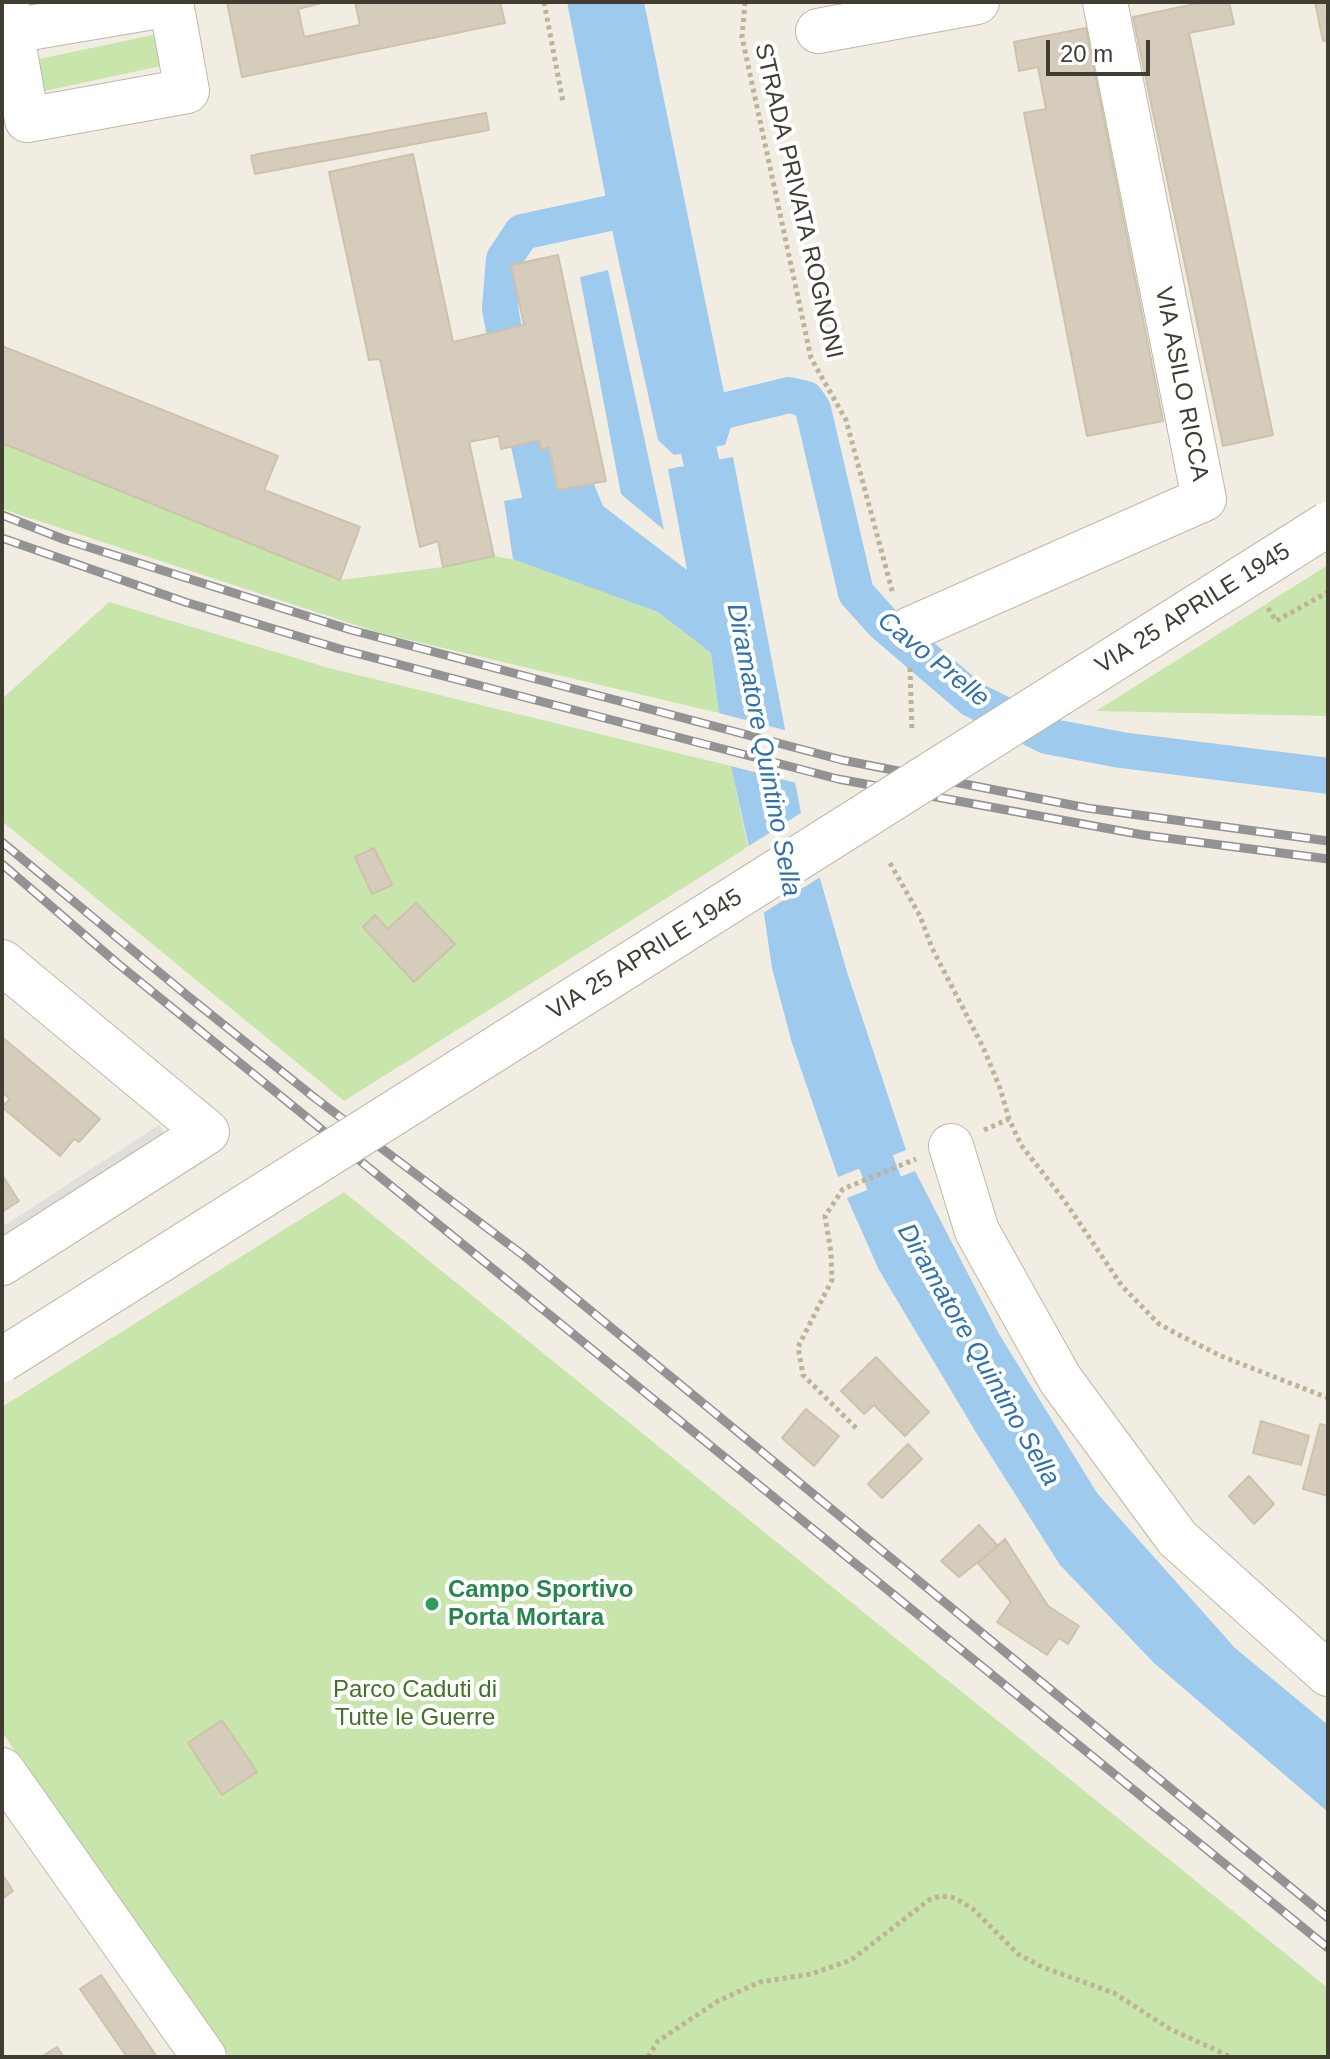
<!DOCTYPE html>
<html>
<head>
<meta charset="utf-8">
<style>
	body { margin:0 }
	#map { position:relative; width:1330px; height:2059px; overflow:hidden; background:#f1ede3; font-family:Helvetica,sans-serif }
	canvas { display:block }
	.frame { position:absolute; inset:0; border:4px solid #423d33; pointer-events:none }
	.scale { position:absolute; left:1046px; top:40px; width:104px; height:36px; box-sizing:border-box; border:4px solid #423d33; border-top:0; padding-left:10px; font-size:24px; line-height:28px; white-space:nowrap; color:#423d33; -webkit-text-stroke:6px #fff; paint-order:stroke }
</style>
</head>
<body>
<div id="map">
<canvas width="1330" height="2059"></canvas>
<div class="frame"></div>
<div class="scale">20 m</div>
</div>
<script>
const ctx = document.querySelector('canvas').getContext('2d');
ctx.lineJoin = 'round';
function paint(path, color) { ctx.fillStyle = color; ctx.fill(path, 'evenodd'); }
const toPath = rows => new Path2D(rows.map(r => 'M' + r).join(''));
function stroke(path, color, width, dash) { ctx.strokeStyle = color; ctx.lineWidth = width; ctx.lineCap = dash ? 'butt' : 'round'; ctx.setLineDash(dash || []); ctx.stroke(path); }
function drawText(font, color, halo, rows, align = 'center') {
  ctx.font = font + ' Helvetica,sans-serif'; ctx.lineWidth = 8; ctx.setLineDash([]); ctx.textBaseline = 'middle'; ctx.strokeStyle = halo; ctx.fillStyle = color; for (const [text, x, y, turn = 0] of rows) {
    ctx.save(); ctx.translate(x, y); ctx.rotate((+turn || 0) * Math.PI / 180); ctx.textAlign = isNaN(turn) ? turn : align; if (halo) ctx.strokeText(text, 0, 0); ctx.fillText(text, 0, 0); ctx.restore();
  }
}
paint(toPath([
	[163,33,170,64,40,92,34,60],
	[2,443,340,580,443,567,494,556,522,561,658,612,711,653,719,713,380,633,2,509],
	[1328,565,1328,716,1096,711],
	[109,602,329,668,731,766,748,847,344,1101,2,821,2,699],
	[344,1192,1328,1988,1328,2057,230,2057,2,1732,2,1407]
]), '#c8e5ab');
paint(toPath([
	[159,1125,172,1145,2,1256,2,1227]
]), '#e1dfdb');
paint(toPath([
	[567,2,644,2,731,427,725,445,674,455,658,440,615,244],
	[608,270,664,530,621,494,580,277],
	[733,457,801,813,847,972,906,1150,838,1177,792,1043,772,968,764,914,719,713,711,653,658,612,513,559,504,501,594,484,603,506,687,570,668,469],
	[915,1171,999,1334,1097,1493,1235,1648,1328,1725,1328,1812,1154,1663,1060,1565,977,1434,879,1270,847,1198]
]), '#9ecaee');
paint(toPath([
	[715,712,788,731,800,784,727,765],
	[804,811,822,876,760,915,744,849]
]), '#f1ede3');
stroke(toPath([
	[687,403,713,509],
	[691,419,789,395,806,399,813,409,856,593,883,623,972,699,1047,736,1121,750,1328,776],
	[564,537,541,500,504,330,500,308,504,259,522,232,647,205],
	[859,1118,901,1227]
]), '#9ecaee', 36);
const building = toPath([
	[227,2,326,2,298,9,304,37,360,25,355,2,500,2,505,23,242,77,227,2],
	[1204,2,1229,2,1234,24,1189,33,1273,435,1223,446,1133,17,1204,2],
	[1315,2,1328,2,1328,40,1323,41,1315,2],
	[1086,28,1163,421,1087,436,1024,113,1046,109,1038,67,1019,71,1014,42,1086,28],
	[486,113,489,130,255,174,251,156,258,154,486,113],
	[413,154,453,342,524,325,511,265,558,255,606,481,558,490,549,447,541,450,539,440,501,449,499,436,469,442,494,556,443,567,438,541,420,547,380,359,369,360,329,172,413,154],
	[2,346,278,456,264,490,360,527,340,580,2,443,2,346],
	[374,848,392,885,372,894,355,857,374,848],
	[416,903,455,944,414,982,363,927,375,915,388,929,416,903],
	[2,1037,100,1119,79,1142,74,1139,60,1156,2,1107,10,1099,2,1092,2,1037],
	[2,1175,19,1201,2,1212,2,1175],
	[876,1357,929,1412,905,1436,874,1405,864,1414,841,1391,876,1357],
	[806,1409,839,1436,814,1466,782,1438,806,1409],
	[1261,1421,1309,1436,1301,1465,1253,1453,1261,1421],
	[1320,1424,1328,1426,1328,1496,1303,1489,1320,1424],
	[908,1444,922,1459,882,1498,868,1484,908,1444],
	[1249,1476,1274,1504,1254,1524,1229,1496,1249,1476],
	[979,1525,998,1546,959,1577,941,1561,979,1525],
	[1005,1539,1048,1606,1079,1626,1068,1644,1059,1638,1047,1655,997,1622,1011,1602,978,1563,1005,1539],
	[222,1720,257,1772,222,1795,188,1743,222,1720],
	[2,1874,13,1891,2,1899,2,1874],
	[101,1975,157,2057,127,2057,80,1989,101,1975],
	[57,2047,64,2057,41,2057,57,2047]
]);
paint(building, '#d5ccbb');
stroke(building, '#cdc2ac', 2);
const minor = toPath([
	[6,2,27,120,187,91,171,2],
	[11,31,171,4],
	[818,31,977,2],
	[910,629,1204,499,1105,2],
	[2,962,207,1132,2,1263],
	[951,1146,977,1231,1060,1379,1177,1538,1328,1674],
	[2,1770,204,2057]
]);
stroke(minor, '#bfb8a9', 46);
stroke(toPath([
	[544,2,563,102],
	[745,2,742,37,811,358,846,420,893,594],
	[1268,608,1276,621,1328,592],
	[910,668,912,731],
	[890,863,920,916,932,948,983,1047,1000,1088,1009,1119,1021,1145,1064,1200,1122,1286,1159,1324,1181,1336,1221,1356,1328,1398],
	[984,1130,1009,1119],
	[856,1428,803,1375,798,1347,832,1280,831,1253,825,1216,843,1189,916,1159],
	[648,2057,658,2041,718,2001,760,1982,811,1974,851,1960,929,1900,941,1896,955,1898,973,1909,1018,1954,1042,1967,1114,1993,1170,2029,1231,2057]
]), '#beb297', 5, [4, 4]);
stroke(minor, '#fff', 44);
const rail = toPath([
	[2,515,63,539,351,630,842,760,1087,808,1328,841],
	[2,538,185,602,340,649,838,779,1143,835,1328,859],
	[2,842,189,997,315,1098,523,1255,1328,1918],
	[2,864,117,963,1328,1948]
]);
stroke(rail, '#939393', 9);
stroke(rail, '#fff', 6, [18]);
const minorBridge = toPath([
	[2,1360,1328,524]
]);
stroke(minorBridge, '#bfb8a9', 46, []);
stroke(minorBridge, '#fff', 44);
for (const [x, y, r, color] of [
	[432,1604,8,"#2e9e5b"]
]) { const dot = new Path2D(); dot.arc(x, y, r, 0, 2 * Math.PI); ctx.fillStyle = color; ctx.fill(dot); stroke(dot, '#fff', 3); }
drawText('24px', '#423d33', '#fff', [
	["STRADA PRIVATA ROGNONI",798,201,77],
	["VIA ASILO RICCA",1181,384,79],
	["VIA 25 APRILE 1945",1193,609,-32],
	["VIA 25 APRILE 1945",645,955,-32]
]);
drawText('bold 24px', '#27864d', '#fff', [
	["Campo Sportivo",448,1590],
	["Porta Mortara",448,1618]
], 'left');
drawText('24px', '#417228', '#fff', [
	["Parco Caduti di",415,1690],
	["Tutte le Guerre",415,1718]
]);
drawText('italic 26px', '#2f71ab', '#fff', [
	["Cavo Prelle",933,660,39],
	["Diramatore Quintino Sella",763,750,79],
	["Diramatore Quintino Sella",978,1355,60]
]);
</script>
</body>
</html>
